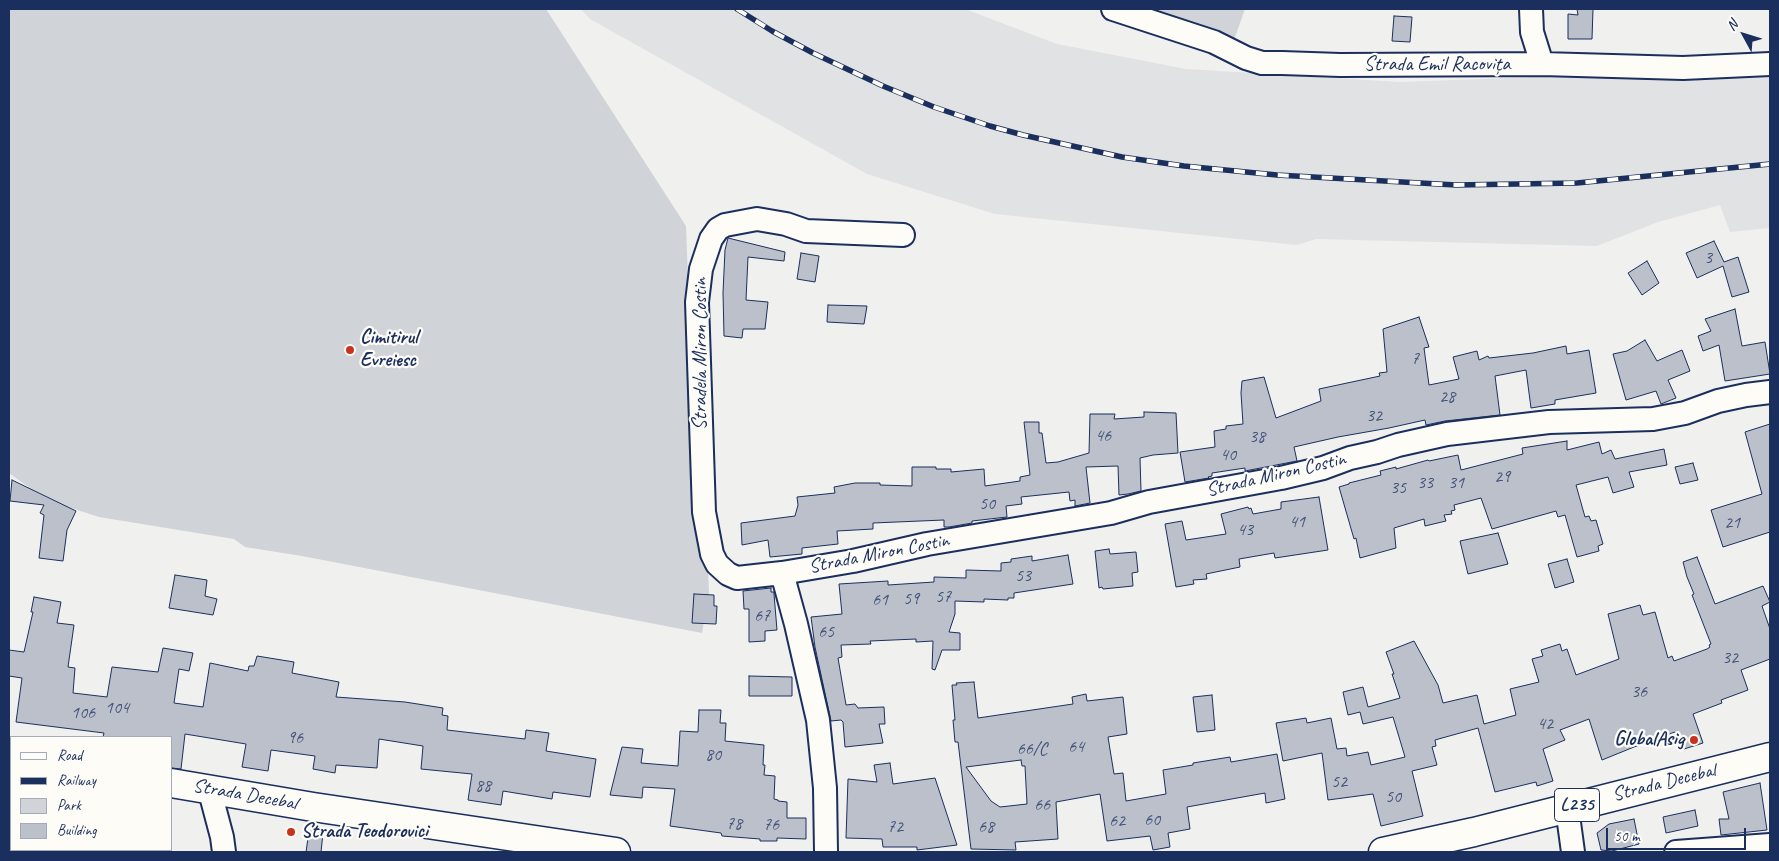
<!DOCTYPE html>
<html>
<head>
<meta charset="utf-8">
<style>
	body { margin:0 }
	#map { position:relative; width:1779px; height:861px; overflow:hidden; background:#f0f0ee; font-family:Caveat,sans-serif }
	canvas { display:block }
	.frame { position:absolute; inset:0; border:10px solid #1b2f5e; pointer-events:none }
	.legend { position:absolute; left:10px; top:736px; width:162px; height:115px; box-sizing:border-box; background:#fdfcf7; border:1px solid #a3aaba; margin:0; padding:6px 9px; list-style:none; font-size:15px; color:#1b2f5e }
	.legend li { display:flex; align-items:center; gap:10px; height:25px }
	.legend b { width:25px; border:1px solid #a3aaba }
	.north { position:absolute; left:1719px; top:10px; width:50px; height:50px; -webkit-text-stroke:4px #fdfcf7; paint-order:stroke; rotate:309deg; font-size:14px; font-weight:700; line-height:20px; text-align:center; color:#1b2f5e }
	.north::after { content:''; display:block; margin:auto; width:18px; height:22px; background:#1b2f5e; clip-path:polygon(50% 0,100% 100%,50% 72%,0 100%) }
	.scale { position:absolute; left:1606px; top:828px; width:140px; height:22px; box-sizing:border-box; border:2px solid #1b2f5e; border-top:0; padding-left:6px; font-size:15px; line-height:18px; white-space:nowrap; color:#1b2f5e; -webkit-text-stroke:4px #fdfcf7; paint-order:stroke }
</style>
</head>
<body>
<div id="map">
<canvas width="1779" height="861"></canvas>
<div class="frame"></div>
<ul class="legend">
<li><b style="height:6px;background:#fdfcf7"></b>Road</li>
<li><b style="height:6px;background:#1b2f5e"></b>Railway</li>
<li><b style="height:14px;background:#d0d3d8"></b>Park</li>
<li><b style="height:14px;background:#bbc0ca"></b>Building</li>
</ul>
<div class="north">N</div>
<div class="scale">50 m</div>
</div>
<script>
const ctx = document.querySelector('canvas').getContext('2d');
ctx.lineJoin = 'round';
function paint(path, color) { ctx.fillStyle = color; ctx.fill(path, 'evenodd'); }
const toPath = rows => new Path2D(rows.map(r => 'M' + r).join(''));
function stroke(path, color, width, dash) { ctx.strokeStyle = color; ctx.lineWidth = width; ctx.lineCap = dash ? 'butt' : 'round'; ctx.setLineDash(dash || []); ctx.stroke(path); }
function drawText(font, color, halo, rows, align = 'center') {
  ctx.font = font + ' Caveat,sans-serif'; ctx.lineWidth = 4.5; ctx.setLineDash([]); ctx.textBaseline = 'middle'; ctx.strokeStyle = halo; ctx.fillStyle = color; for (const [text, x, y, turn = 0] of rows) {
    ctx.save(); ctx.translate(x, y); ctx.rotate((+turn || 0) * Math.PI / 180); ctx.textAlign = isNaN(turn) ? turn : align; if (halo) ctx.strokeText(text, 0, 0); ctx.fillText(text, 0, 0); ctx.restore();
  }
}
paint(toPath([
	[581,9,965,9,1057,44,1186,69,1399,82,1623,74,1770,60,1770,228,1730,232,1720,205,1658,222,1597,246,1316,239,1297,245,995,214,867,174,590,19]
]), '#e0e2e3');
paint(toPath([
	[9,9,546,9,686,226,696,493,708,567,709,593,702,633,302,556,245,547,234,539,99,517,65,506,34,491,9,473],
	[1128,9,1245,9,1233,43],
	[9,800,11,800,11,850,19,850,18,852,9,852]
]), '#d0d3d8');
const building = toPath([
	[1577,9,1593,9,1592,39,1568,39,1568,14,1578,15,1577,9],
	[1394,16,1412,17,1410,42,1392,41,1394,16],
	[728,238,785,252,784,261,748,257,746,300,768,302,765,329,743,329,742,338,724,336,723,293,725,250,728,238],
	[1714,241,1724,262,1738,257,1749,292,1732,297,1723,266,1697,278,1686,253,1714,241],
	[801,253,819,256,815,282,797,279,801,253],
	[1647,261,1659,283,1642,295,1628,273,1647,261],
	[828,305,867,306,864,324,827,322,828,305],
	[1735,309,1742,346,1765,342,1770,374,1725,381,1719,345,1703,351,1698,336,1711,331,1705,319,1735,309],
	[1419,317,1429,347,1424,348,1429,385,1459,379,1453,357,1477,351,1479,360,1488,356,1489,358,1533,353,1566,346,1567,354,1589,350,1596,393,1555,400,1555,404,1531,408,1526,370,1495,376,1500,415,1445,421,1426,425,1425,420,1389,428,1338,437,1294,447,1297,461,1245,471,1245,468,1212,473,1212,476,1208,477,1209,478,1185,482,1180,452,1215,447,1214,431,1226,429,1226,426,1243,424,1241,393,1242,381,1264,377,1276,418,1321,401,1319,389,1380,376,1379,373,1387,372,1383,329,1419,317],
	[1645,340,1657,361,1682,350,1690,371,1668,380,1676,398,1661,404,1656,391,1626,400,1613,354,1627,351,1645,340],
	[1144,412,1176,413,1178,453,1153,455,1140,458,1141,491,1128,494,1119,495,1118,466,1086,467,1090,503,1075,506,1075,500,1070,501,1069,492,1021,497,1022,504,1006,506,1007,517,972,521,972,523,949,527,944,527,944,520,873,523,873,529,837,531,838,544,802,548,802,554,770,557,768,540,742,545,741,523,795,516,798,505,797,497,835,493,834,487,855,483,880,483,880,485,912,486,912,467,936,467,936,469,951,469,951,472,984,469,985,486,1020,481,1020,477,1030,475,1024,422,1039,422,1039,433,1042,433,1046,463,1058,462,1089,453,1090,414,1115,414,1114,419,1144,417,1144,412],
	[1770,424,1770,532,1723,547,1711,510,1762,494,1745,432,1770,424],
	[1567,441,1567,450,1599,442,1602,454,1611,450,1615,459,1664,449,1667,465,1629,472,1634,487,1613,493,1608,477,1576,485,1585,517,1589,516,1591,521,1596,520,1603,544,1598,546,1599,551,1577,557,1565,515,1558,517,1556,511,1492,529,1481,498,1454,505,1455,510,1451,511,1452,514,1444,515,1446,521,1425,526,1424,519,1394,528,1396,548,1360,558,1356,538,1354,539,1339,487,1349,484,1349,483,1381,475,1380,471,1396,467,1396,469,1428,460,1429,461,1458,455,1461,470,1523,454,1522,448,1567,441],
	[1693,463,1698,480,1680,484,1675,467,1693,463],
	[12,480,76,511,67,530,63,561,39,558,44,515,40,513,44,505,10,501,12,480],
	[1319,497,1328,550,1275,558,1274,553,1239,559,1240,567,1206,574,1207,579,1193,580,1194,584,1176,587,1165,524,1182,521,1186,540,1226,534,1221,514,1248,507,1249,509,1251,508,1253,514,1281,509,1281,502,1319,497],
	[1498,533,1508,564,1468,574,1460,541,1498,533],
	[1109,549,1110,554,1136,552,1138,572,1132,573,1133,586,1103,589,1102,587,1099,588,1095,551,1109,549],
	[1068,555,1073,584,1014,593,1014,598,1008,598,1008,600,984,599,984,602,955,601,955,614,949,632,960,633,960,650,942,650,935,670,932,669,933,641,916,642,916,639,870,641,871,644,841,645,842,657,838,658,846,705,855,704,858,708,884,707,885,724,879,724,883,743,845,747,843,722,841,720,831,721,815,647,811,617,842,614,839,584,888,581,888,585,934,582,934,577,966,578,966,570,1001,571,1001,563,1011,562,1011,559,1032,556,1032,561,1068,555],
	[1697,557,1715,604,1763,586,1770,602,1762,606,1770,629,1770,659,1741,670,1748,690,1721,700,1722,703,1693,714,1703,743,1681,750,1675,732,1634,747,1602,760,1589,719,1560,730,1565,740,1543,749,1553,781,1537,786,1536,782,1495,792,1478,728,1435,740,1436,746,1432,747,1437,765,1412,771,1423,816,1381,826,1373,794,1328,800,1322,753,1283,761,1276,723,1306,718,1307,723,1331,718,1337,749,1346,748,1347,756,1368,752,1371,765,1405,757,1393,717,1363,724,1360,712,1348,715,1343,692,1363,687,1368,707,1400,698,1392,674,1394,674,1386,652,1414,641,1438,685,1443,703,1477,695,1484,724,1516,715,1510,689,1539,682,1532,659,1543,656,1541,650,1560,644,1562,651,1567,649,1576,675,1619,659,1608,614,1640,605,1643,615,1655,612,1668,658,1672,656,1674,661,1707,649,1710,647,1709,645,1711,644,1692,595,1694,594,1687,577,1683,562,1697,557],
	[1567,559,1574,582,1555,588,1548,564,1567,559],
	[175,575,207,580,205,596,217,599,213,615,169,608,175,575],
	[771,588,771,592,774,592,774,594,777,630,765,631,765,641,749,642,749,609,744,609,743,591,771,588],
	[694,594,714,595,714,606,717,606,716,624,692,623,694,594],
	[34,597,61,602,57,623,74,625,68,667,75,668,73,693,107,697,112,667,158,672,163,648,193,653,189,671,179,669,174,703,203,707,210,663,248,671,249,666,254,666,257,656,294,662,292,673,339,682,336,697,405,702,443,708,442,715,448,716,447,730,525,739,526,730,549,733,546,751,596,759,590,797,553,792,552,799,503,791,501,805,468,800,472,774,421,769,423,746,379,739,377,768,336,765,335,773,313,769,315,756,271,750,268,771,242,767,246,744,185,734,181,769,171,768,171,737,103,737,104,733,16,722,22,678,9,676,9,650,24,652,33,612,31,612,34,597],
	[749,676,792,677,792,696,749,696,749,676],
	[974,682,978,718,1073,704,1072,697,1086,694,1087,701,1123,697,1127,734,1108,737,1114,774,1123,773,1126,801,1166,794,1163,770,1193,765,1193,763,1230,757,1231,762,1277,754,1285,799,1266,803,1265,793,1187,807,1190,829,1168,833,1170,847,1153,850,1150,836,1107,841,1100,794,1056,802,1058,839,1015,842,1016,850,971,849,958,742,955,742,953,720,955,720,952,685,957,685,956,683,974,682],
	[1021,760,1022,766,1025,766,1027,804,1000,807,991,801,966,767,1021,760],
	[1212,695,1215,730,1197,732,1193,697,1212,695],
	[699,710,721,710,720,723,726,723,725,741,764,745,763,765,765,765,764,775,775,776,774,799,778,800,778,801,787,802,787,818,806,818,806,839,777,838,777,841,760,841,760,839,722,836,721,833,670,826,675,789,643,787,642,798,610,795,622,747,643,749,641,763,678,766,680,731,698,732,699,710],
	[890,763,893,784,935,778,957,845,917,850,917,847,883,847,882,839,846,838,848,779,877,782,874,765,890,763],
	[1760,783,1767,830,1721,835,1719,819,1729,819,1723,792,1760,783],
	[1695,810,1698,826,1666,833,1663,817,1695,810],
	[1634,819,1639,844,1612,851,1601,850,1597,833,1609,824,1634,819],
	[309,831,323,833,321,852,306,852,309,831]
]);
paint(building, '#bbc0ca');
stroke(building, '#1b2f5e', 1);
const minor = toPath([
	[1113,9,1214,42,1246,58,1262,63,1282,63,1340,65,1542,64,1683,68,1770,64],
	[1531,9,1532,32,1542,64],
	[903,235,806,231,786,224,757,219,725,225,718,229,711,239,701,269,697,302,704,512,712,554,717,564,728,574,737,578,782,573,853,561,927,544,1111,513,1149,502,1281,478,1323,468,1350,458,1377,452,1398,445,1447,434,1549,422,1653,419,1685,413,1718,401,1746,395,1770,392],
	[782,573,796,624,818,720,825,788,826,852],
	[209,788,222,837,224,852],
	[1567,808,1573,852],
	[1676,852,1770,845]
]);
const primary = toPath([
	[9,757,11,757],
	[171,783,313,807,616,852],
	[1383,852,1474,832,1770,757]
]);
stroke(minor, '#1b2f5e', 26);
stroke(primary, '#1b2f5e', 31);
stroke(minor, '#fdfcf7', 22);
stroke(primary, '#fdfcf7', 28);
const rail = toPath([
	[737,9,772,31,813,53,883,86,934,107,990,126,1023,135,1122,157,1184,166,1277,175,1456,185,1577,183,1770,164]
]);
stroke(rail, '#1b2f5e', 5.5);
stroke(rail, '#fdfcf7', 4, [11]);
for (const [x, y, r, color] of [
	[350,350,5,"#c8321e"],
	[1694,740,5,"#c8321e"],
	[291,832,5,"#c8321e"]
]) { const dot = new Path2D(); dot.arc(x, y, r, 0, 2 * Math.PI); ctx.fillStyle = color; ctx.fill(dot); stroke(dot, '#fdfcf7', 2); }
drawText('18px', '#435379', null, [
	["3",1708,258],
	["7",1415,359],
	["28",1447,397],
	["32",1374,416],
	["46",1103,436],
	["38",1257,437],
	["40",1228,455],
	["29",1502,477],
	["33",1425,483],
	["31",1456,483],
	["35",1398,488],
	["50",987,504],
	["41",1297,522],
	["21",1732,523],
	["43",1245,530],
	["53",1023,576],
	["57",943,597],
	["59",911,599],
	["61",880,600],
	["67",762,616],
	["65",826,632],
	["32",1730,658],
	["36",1639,692],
	["104",117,708],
	["106",83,713],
	["42",1545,724],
	["96",295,738],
	["64",1076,747],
	["66/C",1032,749],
	["80",713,755],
	["52",1339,782],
	["88",483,786],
	["50",1393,797],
	["66",1042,805],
	["60",1152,820],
	["62",1117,821],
	["78",734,824],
	["76",771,825],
	["72",895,827],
	["68",986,827]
]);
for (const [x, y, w] of [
	[1577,805,45]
]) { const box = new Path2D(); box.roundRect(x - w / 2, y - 16.5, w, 33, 4); ctx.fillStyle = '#fdfcf7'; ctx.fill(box); stroke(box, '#1b2f5e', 1); }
drawText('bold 19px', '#1b2f5e', null, [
	["L235",1577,805]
]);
drawText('20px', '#1b2f5e', '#fdfcf7', [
	["Strada Emil Racovița",1437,65],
	["Stradela Miron Costin",701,354,-90],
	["Strada Miron Costin",1276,475,-13],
	["Strada Miron Costin",879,554,-11],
	["Strada Decebal",1664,783,-14],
	["Strada Decebal",245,795,10]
]);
drawText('bold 20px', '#1b2f5e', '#fdfcf7', [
	["Cimitirul",360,338],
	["Evreiesc",360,361],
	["GlobalAsig",1684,740,"right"],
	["Strada Teodorovici",301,832]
], 'left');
</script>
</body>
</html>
